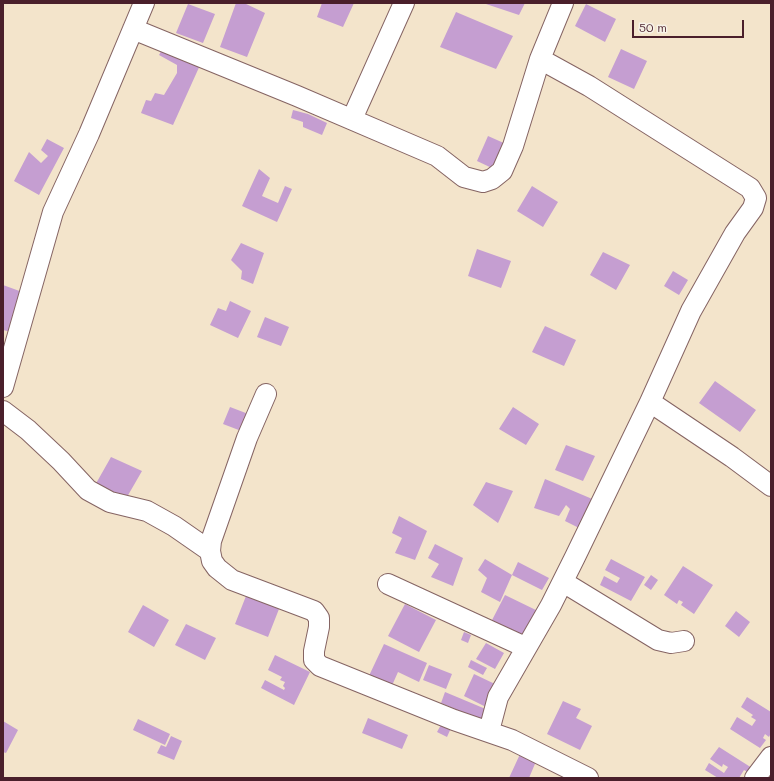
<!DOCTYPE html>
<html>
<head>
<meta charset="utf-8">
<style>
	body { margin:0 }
	#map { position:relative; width:774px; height:781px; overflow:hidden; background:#f3e4cb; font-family:Mali,sans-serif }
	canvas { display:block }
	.frame { position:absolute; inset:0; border:4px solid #4a1f2b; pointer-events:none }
	.scale { position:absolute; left:632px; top:20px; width:112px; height:18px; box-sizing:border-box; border:2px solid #4a1f2b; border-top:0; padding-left:5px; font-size:12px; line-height:14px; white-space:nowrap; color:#4a1f2b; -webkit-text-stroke:3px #f7f3e8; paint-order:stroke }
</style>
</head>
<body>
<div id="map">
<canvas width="774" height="781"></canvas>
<div class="frame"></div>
<div class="scale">50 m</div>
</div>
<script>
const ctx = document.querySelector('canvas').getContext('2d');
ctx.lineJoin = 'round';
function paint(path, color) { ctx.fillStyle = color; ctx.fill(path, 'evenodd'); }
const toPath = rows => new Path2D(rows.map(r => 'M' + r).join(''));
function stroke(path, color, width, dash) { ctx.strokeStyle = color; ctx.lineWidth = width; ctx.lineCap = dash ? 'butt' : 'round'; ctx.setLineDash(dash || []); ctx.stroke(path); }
paint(toPath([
	[236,3,244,3,265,13,247,57,220,47],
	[322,3,354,3,343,27,317,17],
	[483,3,525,3,519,15],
	[188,4,215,14,203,43,176,33],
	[586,4,616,19,605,42,575,26],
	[456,12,513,36,496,69,440,47],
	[164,46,201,63,173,125,141,113,146,100,151,101,155,93,164,95,177,73,177,65,159,55],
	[621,49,647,61,634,89,608,77],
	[293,110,308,114,327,123,322,135,303,127,303,122,291,118],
	[488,136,506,144,494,169,477,161],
	[47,139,64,148,39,195,14,181,29,152,41,163,48,156,41,150],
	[259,169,270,178,262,196,278,203,285,186,292,189,277,222,242,206],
	[532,186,558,202,543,227,517,211],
	[241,243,264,253,253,284,241,279,242,271,231,260],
	[477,249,511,261,501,288,468,276],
	[603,252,630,265,616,290,590,275],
	[673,271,688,280,679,295,664,286],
	[3,285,25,293,11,332,3,330],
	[230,301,251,311,238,338,210,325,218,308,226,311],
	[265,317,289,327,281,346,257,337],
	[545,326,576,340,564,366,532,352],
	[715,381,756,410,740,432,699,403],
	[230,407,251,415,244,432,223,424],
	[513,407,539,424,526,445,499,429],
	[566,445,595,456,583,481,555,470],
	[111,457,142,471,127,497,94,487],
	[545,479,597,501,583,530,565,521,570,509,566,505,559,516,534,508],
	[486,482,513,491,498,523,473,505],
	[399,516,427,531,415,560,395,553,402,538,392,533],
	[435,544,463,558,453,586,431,577,439,564,428,558],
	[485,559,512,575,500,602,481,592,487,578,478,570],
	[611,559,645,577,631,601,600,585,604,576,617,583,620,578,605,570],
	[518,562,549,578,542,590,512,575],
	[683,566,713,585,694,614,681,605,683,602,679,600,677,604,664,595],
	[651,575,658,580,651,590,644,585],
	[505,595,540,612,525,641,490,624],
	[246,596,279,609,268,637,235,624],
	[405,604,436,620,419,652,388,636],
	[143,605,169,620,154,647,128,632],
	[736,611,750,622,739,637,725,626],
	[186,624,216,638,205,660,175,645],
	[464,632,471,635,468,643,461,640],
	[486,643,504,653,495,669,476,659],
	[384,644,427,663,419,682,398,672,390,690,367,680],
	[275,655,310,672,294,705,261,688,265,680,284,690,285,688,283,686,285,682,280,680,282,677,268,670],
	[471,660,487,668,483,675,468,667],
	[429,665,452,674,446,689,423,680],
	[474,674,497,685,486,707,464,696],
	[445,692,488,710,483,721,441,703],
	[747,697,771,712,771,733,769,737,765,734,763,738,766,740,760,748,730,729,737,717,752,726,756,720,751,717,753,715,741,707],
	[563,701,581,709,576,718,592,726,580,750,547,734],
	[368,718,408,735,402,749,362,733],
	[138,719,170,734,165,745,133,730],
	[3,721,18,730,6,753,3,752],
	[442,723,451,728,447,737,437,732],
	[171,736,182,741,174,760,157,753,161,745,166,747],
	[719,747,752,768,751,774,744,770,739,778,718,778,705,770,709,763,724,773,728,767,723,764,722,767,710,759],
	[521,752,537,759,529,778,509,778]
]), '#c59ed1');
const minor = toPath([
	[133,29,297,96,437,156,464,177,483,182,492,179,502,171,513,146,540,59,563,3],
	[352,119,404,3],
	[3,387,53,212,89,134,144,3],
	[266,394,247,438,211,541,210,551,212,561,217,568,232,580,314,611,319,618,319,627,314,651,314,660,320,666,454,720,512,740,588,778],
	[650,402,732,457,771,486],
	[3,411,28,430,61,461,88,490,110,502,147,511,174,526,210,551],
	[563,582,658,640,671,643,684,641],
	[388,584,525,647],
	[489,731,498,697,551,605,575,557,650,402,691,311,735,233,753,208,756,198,750,188,589,86,540,59],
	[755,778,771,757]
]);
stroke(minor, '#856463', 22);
stroke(minor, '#fff', 20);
</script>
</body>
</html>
